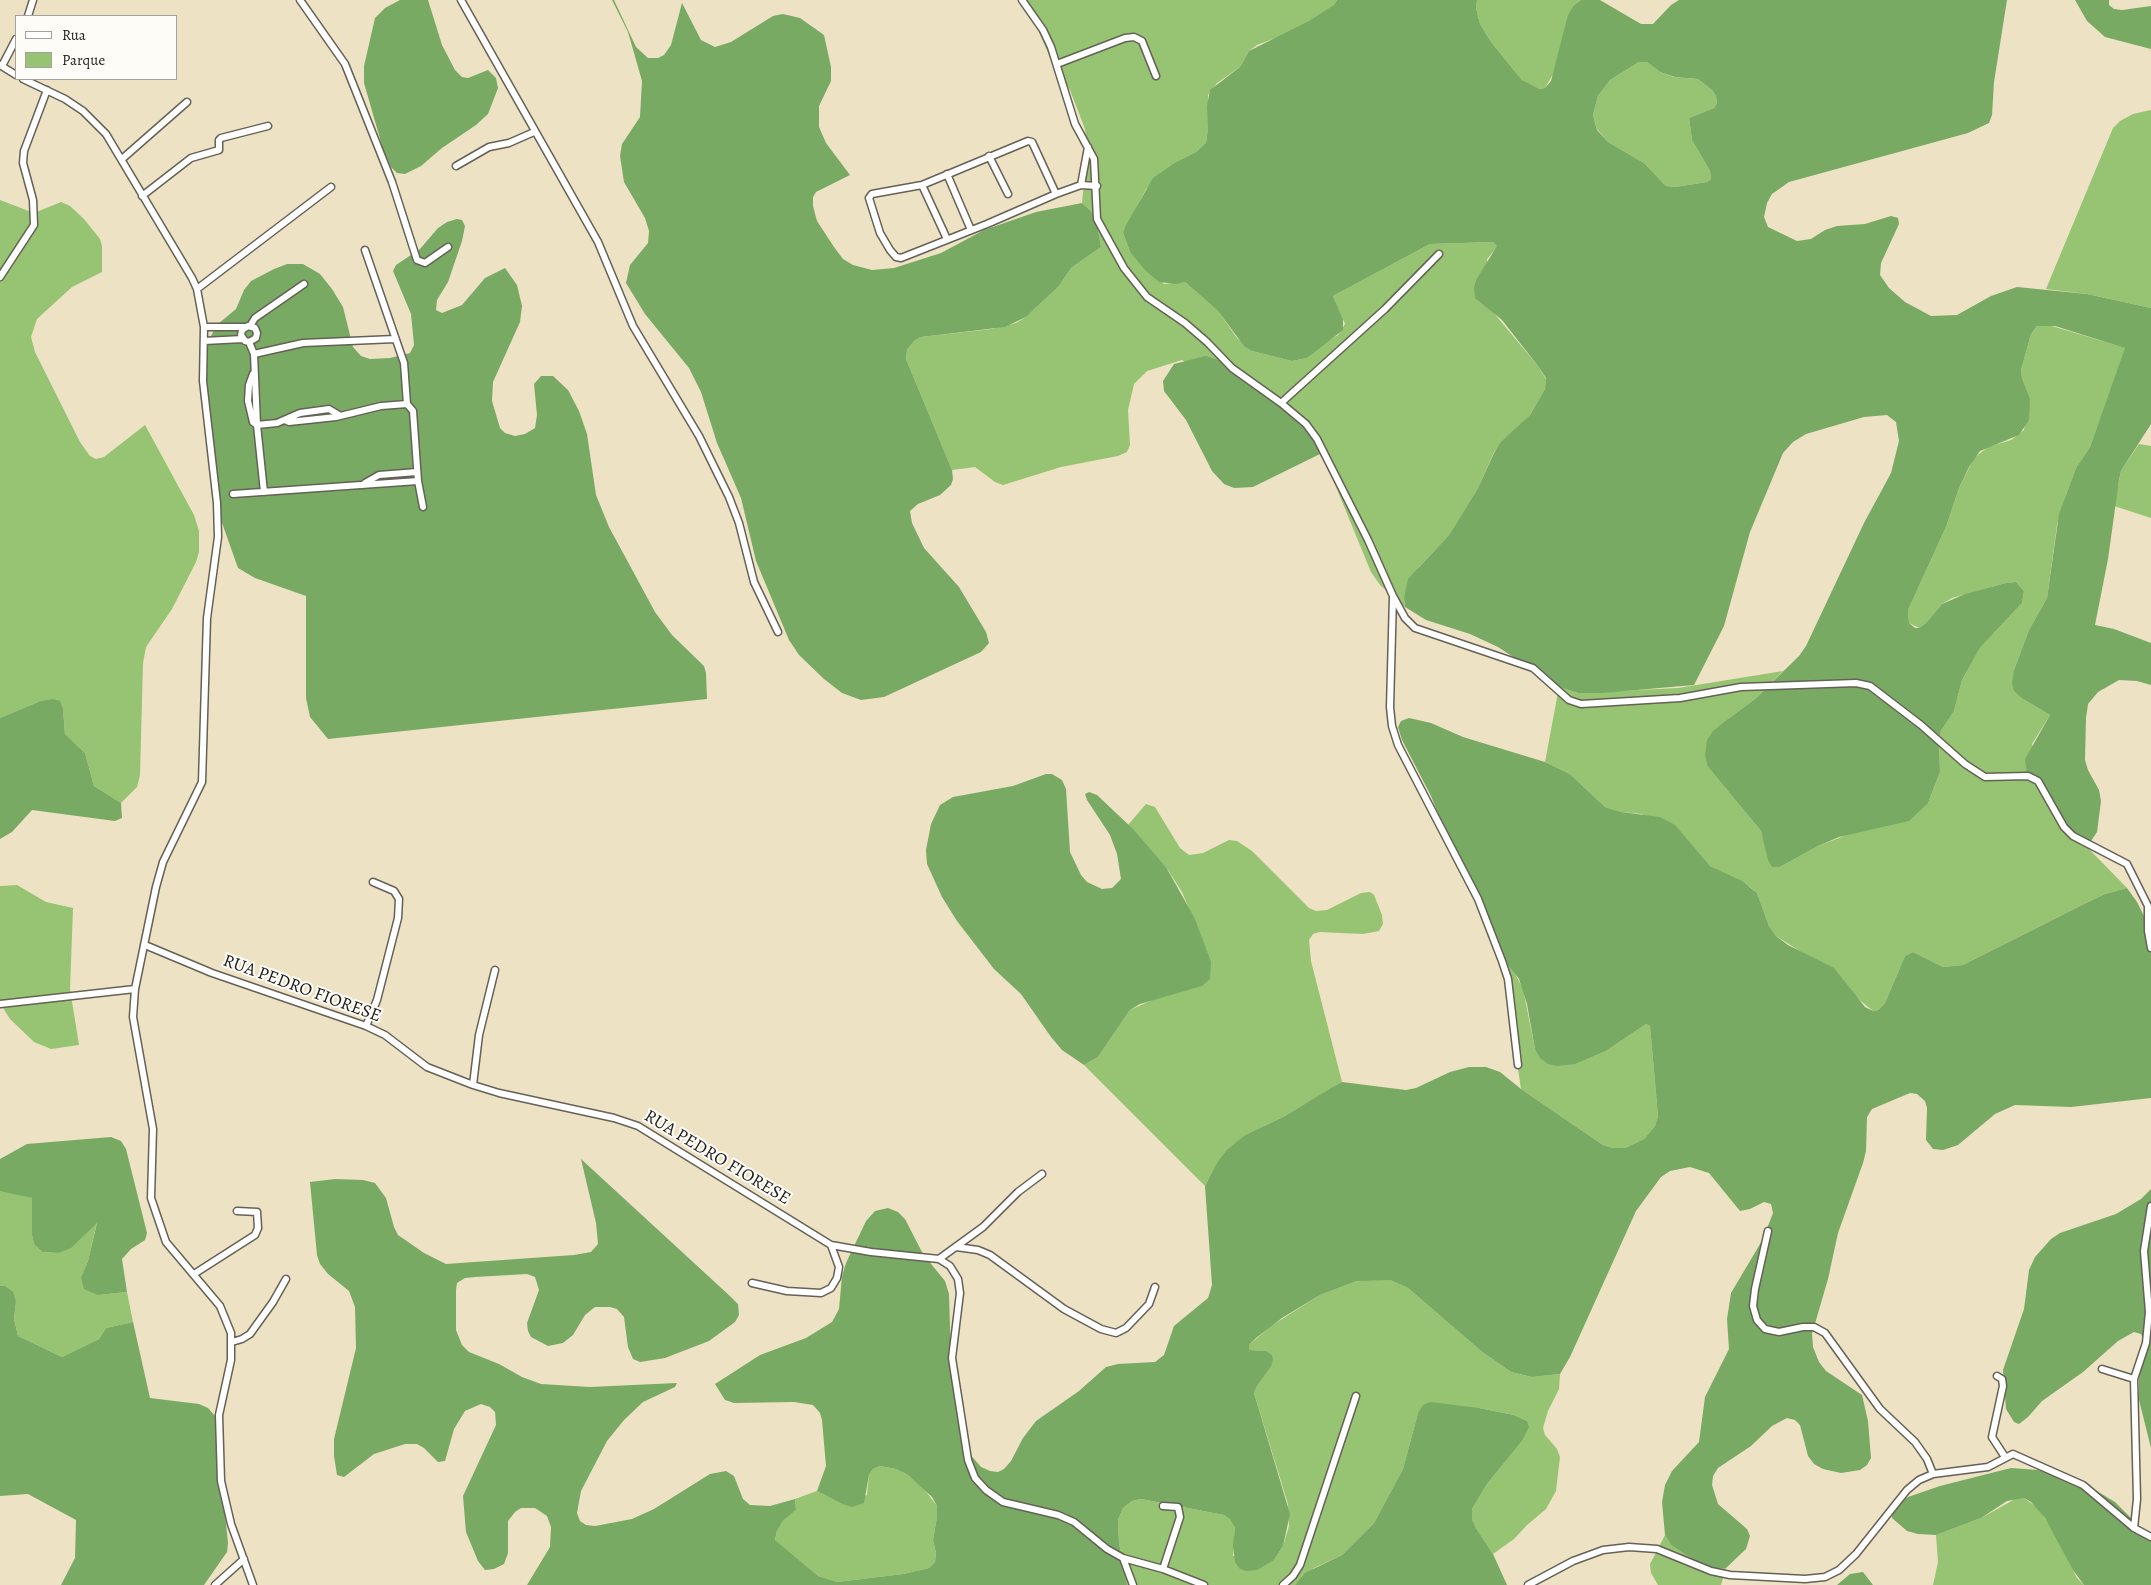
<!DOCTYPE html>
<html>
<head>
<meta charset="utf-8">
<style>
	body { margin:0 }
	#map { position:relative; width:2151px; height:1585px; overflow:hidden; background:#ede2c4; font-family:Alegreya,serif }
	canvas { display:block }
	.legend { position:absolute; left:15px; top:15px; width:162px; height:65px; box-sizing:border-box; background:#fdfcf7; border:1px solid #a3a29f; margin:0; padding:6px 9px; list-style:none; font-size:15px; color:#1c1c1c }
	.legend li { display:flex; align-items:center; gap:10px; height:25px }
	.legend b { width:25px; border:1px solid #a3a29f }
</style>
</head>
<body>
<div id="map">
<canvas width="2151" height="1585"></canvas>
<ul class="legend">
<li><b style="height:6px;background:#fff"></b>Rua</li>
<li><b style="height:14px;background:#96c472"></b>Parque</li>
</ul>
</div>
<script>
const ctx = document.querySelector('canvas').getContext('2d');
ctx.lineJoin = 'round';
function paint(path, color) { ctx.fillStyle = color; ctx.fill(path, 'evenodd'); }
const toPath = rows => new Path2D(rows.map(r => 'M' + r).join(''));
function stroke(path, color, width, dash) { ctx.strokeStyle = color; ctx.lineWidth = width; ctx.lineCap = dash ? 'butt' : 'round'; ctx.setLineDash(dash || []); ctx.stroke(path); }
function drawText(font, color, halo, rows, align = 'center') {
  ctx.font = font + ' Alegreya,serif'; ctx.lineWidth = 4; ctx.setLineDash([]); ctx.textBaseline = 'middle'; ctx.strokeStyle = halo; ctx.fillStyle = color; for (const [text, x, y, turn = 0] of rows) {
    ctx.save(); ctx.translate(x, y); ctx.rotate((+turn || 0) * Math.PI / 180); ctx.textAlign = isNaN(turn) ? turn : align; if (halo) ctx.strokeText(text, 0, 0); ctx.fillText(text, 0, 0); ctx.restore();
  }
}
paint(toPath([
	[1025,0,1337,0,1334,5,1322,14,1289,33,1257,45,1249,51,1240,67,1217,83,1208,95,1208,128,1206,143,1196,152,1176,162,1146,189,1123,233,1130,252,1164,284,1185,282,1218,311,1237,338,1252,351,1292,361,1307,358,1319,346,1338,335,1345,324,1333,296,1430,244,1493,242,1498,246,1487,259,1493,312,1538,366,1546,379,1545,389,1530,415,1494,452,1478,488,1449,535,1419,567,1404,598,1405,607,1380,585,1371,572,1322,453,1182,360,1147,371,1134,384,1128,410,1130,445,1127,452,1118,456,1061,467,1003,485,995,482,975,467,952,470,906,359,907,350,914,341,921,337,992,329,1016,323,1026,317,1059,286,1071,268,1101,247,1097,224,1091,211,1082,203,1087,150,1085,129,1070,90,1049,55],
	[1477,0,1581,0,1574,5,1555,71,1545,88,1539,89,1530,86,1522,80,1491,42,1480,24,1476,8],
	[1639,62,1647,62,1660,72,1674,77,1698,79,1712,90,1716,96,1717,103,1714,108,1689,118,1692,140,1710,171,1711,179,1707,182,1675,187,1666,186,1644,163,1608,142,1597,129,1593,115,1598,96,1610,80],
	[2151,110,2151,308,2087,294,2046,289,2113,128,2120,121,2133,114],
	[0,200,34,213,61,202,70,206,84,219,100,239,102,246,102,272,72,287,37,319,31,337,35,352,80,442,90,456,96,459,104,457,145,425,194,515,199,531,199,552,196,562,172,609,146,647,143,663,140,775,137,787,121,803,94,786,85,753,65,734,63,709,38,702,0,718],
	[2045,324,2126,348,2090,447,2076,468,2066,495,2057,525,2047,598,2029,630,2014,670,2023,699,2050,715,2032,744,2039,785,2087,847,2127,888,2105,894,2086,903,1963,965,1943,967,1913,952,1905,956,1885,1003,1878,1010,1873,1011,1800,951,1776,936,1769,926,1757,893,1750,887,1710,866,1642,814,1621,812,1605,807,1570,774,1545,762,1559,687,1578,693,1678,688,1783,671,1755,699,1728,719,1708,767,1761,831,1772,867,1780,867,1816,847,1928,803,1940,772,1939,740,1941,731,1954,711,1962,680,1980,648,2022,603,2024,591,2016,582,2006,583,1952,598,1942,604,1926,623,1919,628,1909,623,1908,610,1946,527,1959,488,1974,458,1988,447,2011,440,2024,430,2030,398,2022,378,2021,370,2031,334,2037,326],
	[2139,444,2151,446,2151,518,2114,506,2121,471],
	[1146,804,1155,807,1180,848,1189,855,1203,853,1229,840,1237,841,1252,851,1309,908,1316,911,1327,910,1361,893,1370,892,1374,895,1382,915,1383,924,1379,931,1363,934,1319,932,1313,934,1309,940,1311,961,1342,1082,1285,1116,1245,1135,1216,1164,1205,1186,1084,1065,1098,1057,1130,1010,1150,1001,1211,961,1182,892,1166,867,1128,825],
	[17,885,46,902,73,908,70,989,79,1045,51,1049,34,1042,10,1019,0,1003,0,886],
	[1501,956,1512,968,1523,989,1535,1049,1576,1064,1606,1051,1646,1024,1650,1026,1658,1116,1655,1126,1644,1139,1625,1148,1613,1148,1603,1145,1521,1089],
	[3,1190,32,1198,32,1235,34,1244,42,1252,59,1253,70,1248,97,1222,88,1261,81,1277,98,1295,127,1292,133,1322,106,1328,99,1339,62,1357,18,1336,14,1319,16,1302,5,1286,0,1286,0,1191],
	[1380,1278,1390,1280,1408,1288,1481,1351,1511,1372,1532,1377,1560,1374,1559,1389,1548,1411,1543,1428,1545,1435,1557,1449,1560,1457,1556,1491,1546,1509,1527,1525,1514,1539,1493,1554,1476,1528,1472,1519,1472,1509,1487,1484,1522,1441,1527,1421,1514,1415,1479,1408,1418,1413,1403,1469,1374,1523,1342,1555,1314,1568,1295,1585,1127,1585,1119,1543,1118,1520,1123,1508,1132,1501,1141,1499,1224,1515,1231,1519,1235,1528,1233,1556,1274,1560,1283,1546,1289,1526,1288,1504,1254,1393,1257,1386,1271,1367,1266,1351,1249,1350,1249,1345,1271,1326,1320,1295,1357,1281],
	[880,1466,896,1469,908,1475,924,1489,937,1506,937,1517,933,1540,936,1553,935,1562,929,1568,903,1574,837,1582,818,1576,775,1541,777,1531,783,1521,796,1510,795,1499,817,1491,842,1504,867,1495,869,1475,873,1469],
	[2017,1498,2024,1498,2039,1509,2058,1539,2077,1578,2084,1585,1933,1585,1938,1562,1936,1535,1981,1518],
	[1665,1535,1671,1545,1713,1569,1726,1568,1721,1585,1658,1585,1651,1573,1650,1564]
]), '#96c472');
paint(toPath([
	[400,0,428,0,442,45,455,70,462,77,468,78,488,70,496,78,498,88,488,114,476,125,442,148,421,166,405,174,397,173,391,167,383,149,364,83,364,66,375,18,385,8],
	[612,0,614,0,636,47,648,58,658,58,664,55,671,45,682,3,701,40,715,47,731,42,773,16,783,14,800,18,824,35,831,67,831,81,819,106,819,127,826,143,850,175,816,192,813,197,813,206,817,221,834,247,843,259,853,265,872,270,894,268,941,253,984,230,1036,212,1082,203,1091,211,1097,224,1101,247,1071,268,1059,286,1026,317,1005,327,921,337,914,341,907,350,906,359,952,470,953,479,951,485,940,495,918,504,910,511,912,523,924,548,959,587,986,632,989,643,981,652,884,697,861,700,842,693,824,679,799,655,789,640,756,561,741,498,717,443,701,392,689,368,645,314,626,283,630,265,648,243,649,231,645,218,624,182,620,156,622,144,640,117,642,81,628,32],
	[1337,0,1477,0,1476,8,1480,24,1491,42,1522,80,1539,89,1545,88,1551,81,1568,15,1574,5,1581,0,1600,0,1641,24,1653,24,1671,5,1679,0,2007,0,1994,82,1992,115,1989,123,1968,133,1789,182,1772,194,1767,203,1764,217,1768,227,1797,241,1811,239,1825,230,1837,226,1865,224,1891,216,1898,218,1899,224,1881,263,1880,275,1889,288,1905,302,1931,316,1957,315,1991,296,2017,287,2087,294,2151,308,2151,424,2121,471,2119,480,2108,559,2095,625,2114,629,2151,643,2151,685,2137,681,2119,680,2098,692,2088,704,2086,718,2085,760,2088,770,2099,790,2101,801,2097,832,2087,847,2070,833,2039,785,2027,773,2025,759,2050,715,2023,699,2014,691,2012,683,2014,670,2029,630,2047,598,2059,514,2076,468,2090,447,2125,348,2055,326,2037,326,2031,334,2021,370,2022,378,2030,398,2029,420,2019,435,1980,451,1969,467,1959,488,1946,527,1908,610,1909,623,1915,628,1919,628,1926,623,1942,604,1965,594,2006,583,2016,582,2024,591,2022,603,1980,648,1962,680,1954,711,1941,731,1939,740,1940,772,1928,803,1909,821,1839,837,1816,847,1780,867,1772,867,1768,860,1761,831,1708,767,1705,755,1707,740,1713,731,1728,719,1755,699,1799,656,1806,646,1864,523,1891,473,1899,441,1896,422,1887,415,1864,417,1806,434,1793,442,1783,453,1750,532,1724,626,1694,685,1602,693,1578,693,1559,687,1498,647,1470,634,1426,620,1405,607,1404,598,1408,579,1449,535,1478,488,1494,453,1501,442,1530,415,1545,389,1546,378,1538,366,1502,320,1475,298,1474,288,1476,280,1497,246,1493,242,1430,244,1333,296,1343,319,1343,330,1307,358,1292,361,1252,351,1244,346,1218,311,1185,282,1176,284,1159,282,1146,271,1130,252,1123,233,1126,225,1153,178,1176,162,1196,152,1206,143,1208,128,1207,106,1210,90,1240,67,1249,51,1309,21,1334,5],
	[1639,62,1647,62,1660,72,1675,77,1698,79,1712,90,1716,96,1717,103,1714,108,1689,118,1692,140,1710,171,1711,179,1707,182,1675,187,1666,186,1644,163,1608,142,1597,130,1593,115,1598,96,1610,80],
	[2075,0,2109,0,2109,5,2114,9,2122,10,2151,6,2151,49,2105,37,2087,21],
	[457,219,462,220,465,226,462,241,448,282,437,300,436,310,442,313,462,305,485,278,505,268,517,285,522,306,520,322,493,382,492,401,500,428,505,433,515,436,525,434,535,428,537,415,534,384,541,376,553,376,568,390,579,411,587,434,596,495,609,527,655,612,672,635,704,666,706,673,707,699,328,739,310,717,306,698,306,596,255,578,238,568,215,503,202,406,202,381,209,339,218,324,236,309,244,290,251,281,274,269,287,264,303,264,320,274,332,289,343,307,353,347,361,356,370,359,390,358,410,353,414,345,411,314,393,271,396,265,420,249,438,228,447,222],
	[1206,356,1230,364,1305,427,1322,453,1253,487,1234,488,1224,484,1212,471,1186,420,1164,391,1163,381,1174,364],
	[53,699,60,701,63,709,65,734,85,753,94,786,121,803,122,818,115,821,32,810,12,832,0,839,0,718,38,702],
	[1409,718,1431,723,1463,737,1545,762,1570,774,1605,807,1621,812,1660,817,1675,825,1710,866,1742,881,1757,893,1769,926,1776,936,1788,945,1834,968,1865,1007,1873,1011,1878,1010,1885,1003,1905,956,1913,952,1943,967,1963,965,2086,903,2105,894,2127,888,2137,902,2144,916,2151,940,2151,1098,2071,1107,2015,1105,1995,1114,1958,1145,1943,1150,1933,1149,1926,1140,1927,1108,1925,1101,1917,1094,1910,1093,1872,1109,1867,1117,1866,1151,1863,1163,1838,1233,1828,1279,1812,1334,1813,1347,1819,1362,1826,1371,1862,1395,1868,1421,1871,1458,1867,1465,1860,1470,1841,1473,1823,1469,1814,1464,1808,1456,1800,1425,1795,1420,1787,1418,1772,1426,1751,1446,1718,1468,1713,1476,1712,1485,1718,1504,1747,1529,1750,1536,1746,1549,1726,1568,1713,1569,1699,1563,1671,1545,1665,1535,1662,1502,1665,1485,1672,1471,1699,1442,1705,1397,1729,1349,1727,1319,1731,1293,1763,1239,1773,1213,1771,1204,1764,1202,1750,1209,1740,1211,1709,1173,1690,1167,1670,1171,1661,1177,1636,1211,1570,1357,1560,1374,1532,1377,1511,1372,1481,1351,1408,1288,1390,1280,1357,1281,1320,1295,1282,1318,1256,1338,1249,1345,1249,1350,1266,1351,1272,1355,1273,1359,1271,1367,1257,1386,1254,1393,1290,1514,1283,1546,1274,1560,1257,1570,1246,1571,1240,1569,1235,1562,1233,1546,1235,1528,1230,1519,1224,1515,1141,1499,1132,1501,1123,1508,1118,1520,1119,1543,1127,1585,527,1585,550,1547,551,1527,547,1516,535,1508,521,1508,515,1512,508,1521,508,1553,504,1564,494,1569,485,1570,478,1561,466,1532,463,1496,496,1425,495,1412,490,1407,481,1404,465,1411,454,1429,445,1461,438,1462,424,1448,417,1444,405,1444,374,1454,344,1477,337,1475,334,1456,334,1439,356,1348,355,1307,349,1291,328,1274,320,1264,317,1255,310,1182,335,1179,363,1180,375,1183,386,1198,394,1227,398,1235,424,1253,446,1264,574,1255,591,1252,598,1244,596,1223,581,1159,731,1297,738,1304,739,1315,735,1322,709,1341,665,1358,640,1362,633,1359,628,1347,624,1317,617,1309,610,1307,595,1307,585,1315,573,1335,563,1343,548,1346,531,1337,528,1331,527,1323,539,1290,535,1277,527,1274,475,1277,465,1278,457,1283,456,1290,456,1330,462,1345,469,1352,499,1364,522,1377,541,1384,590,1387,677,1383,675,1387,643,1402,624,1420,607,1441,581,1491,577,1513,580,1521,586,1525,595,1526,632,1519,654,1509,710,1474,726,1471,734,1476,743,1499,750,1505,770,1506,795,1499,796,1510,783,1521,777,1531,775,1540,818,1576,837,1582,903,1574,929,1568,935,1562,936,1553,933,1540,937,1517,937,1506,932,1497,908,1475,896,1469,880,1466,873,1469,869,1475,864,1503,852,1507,842,1504,817,1491,826,1466,822,1420,820,1413,813,1405,794,1402,734,1403,725,1400,715,1384,760,1355,806,1338,832,1322,839,1309,842,1276,846,1263,866,1221,875,1211,888,1208,898,1212,905,1219,923,1254,945,1281,949,1294,951,1360,968,1452,981,1467,990,1471,998,1472,1004,1469,1011,1461,1023,1438,1036,1421,1079,1391,1106,1367,1118,1364,1155,1362,1164,1355,1174,1326,1208,1298,1212,1285,1205,1186,1216,1164,1227,1150,1245,1135,1285,1116,1331,1088,1342,1082,1406,1090,1416,1088,1450,1072,1469,1067,1486,1067,1500,1072,1521,1089,1603,1145,1613,1148,1625,1148,1644,1139,1655,1126,1658,1116,1650,1026,1646,1024,1606,1051,1576,1064,1557,1066,1548,1064,1540,1058,1535,1049,1527,1004,1519,979,1501,956,1447,836,1431,796,1402,740,1398,727,1401,721],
	[1046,774,1052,774,1062,780,1066,789,1070,852,1081,875,1087,882,1102,889,1112,888,1121,879,1117,854,1110,835,1087,800,1085,794,1089,792,1097,795,1133,829,1166,867,1194,917,1211,961,1210,979,1202,986,1140,1004,1130,1010,1098,1057,1084,1065,1062,1050,1051,1037,1021,994,994,969,957,921,942,897,927,864,926,850,931,824,940,805,953,797,1013,786],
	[111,1137,121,1141,126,1149,147,1233,145,1240,131,1249,122,1259,127,1292,98,1295,84,1289,81,1277,88,1261,97,1223,71,1248,59,1253,42,1252,34,1244,32,1235,32,1198,0,1191,0,1159,27,1144],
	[2151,1189,2151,1448,2139,1400,2139,1379,2145,1343,2141,1334,2134,1332,2118,1341,2083,1372,2042,1401,2028,1417,2019,1424,2014,1422,2006,1409,2003,1370,2024,1309,2029,1270,2035,1257,2051,1239,2060,1233,2116,1214,2141,1199],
	[0,1286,5,1286,13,1292,16,1302,14,1319,18,1336,62,1357,99,1339,106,1328,133,1322,150,1398,199,1404,208,1408,215,1416,228,1543,227,1552,204,1585,61,1585,75,1558,76,1520,28,1494,0,1496],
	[1430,1402,1479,1408,1514,1415,1527,1421,1529,1427,1522,1441,1487,1484,1472,1509,1472,1519,1476,1528,1493,1554,1507,1585,1295,1585,1305,1573,1342,1555,1374,1523,1403,1469,1418,1413,1423,1405],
	[2011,1468,2038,1470,2085,1484,2115,1502,2151,1538,2151,1585,2084,1585,2073,1570,2045,1518,2031,1502,2024,1498,2007,1501,1981,1518,1936,1535,1918,1534,1907,1531,1892,1518,1893,1507,1908,1497,1940,1486],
	[1863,1572,1873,1585,1837,1585,1850,1574]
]), '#78aa64');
const street = toPath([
	[300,0,345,64,392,182,417,260,425,263,448,247],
	[461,0,598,242,633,326,699,436,729,497,739,523,754,582,778,632],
	[1022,0,1043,30,1051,47,1075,124,1094,159,1097,219,1124,268,1147,297,1185,323,1207,342,1232,368,1281,403,1306,424,1317,439,1368,540,1393,596,1405,618,1415,628,1533,668,1569,700,1581,704,1680,698,1741,687,1856,683,1870,686,1921,725,1965,764,1985,777,2028,776,2038,781,2064,827,2073,836,2127,864,2148,906,2148,931,2151,948],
	[28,16,33,0],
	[1057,64,1125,38,1134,37,1142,41,1156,76],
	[0,65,16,75],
	[2,66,16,39],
	[23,79,65,99,83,111,106,134,192,278,197,289,204,327,203,381,217,503,218,537,207,618,202,782,163,862,156,887,135,989,133,1017,153,1129,151,1198,166,1242,220,1306,231,1333,231,1360,219,1415,221,1481,231,1524,253,1585],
	[989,156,1008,194],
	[122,159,187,102],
	[456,166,489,147,509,143,534,132],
	[947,174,971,230],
	[922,185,947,239],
	[1081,185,1088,147],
	[1056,194,1032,142,1028,141,922,185,872,194,869,198,880,233,890,250,896,257,901,258,987,224,1056,194,1081,185,1097,186],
	[142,196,191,158,219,150,219,140,221,138,268,126],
	[365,250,404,363,407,404,413,411,418,481,423,507],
	[0,277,34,225,33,200,23,163,24,151,47,90],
	[197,289,331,187],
	[250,326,255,318,304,284],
	[204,327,245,327],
	[204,341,243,339],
	[249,342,256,338,257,333,255,328,248,326,242,330,241,335,245,341,249,342,254,354,257,425,264,492],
	[254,354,303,343,395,339],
	[253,374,249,385,248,401,253,422,257,425],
	[1281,403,1385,309,1439,254],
	[285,420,289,422,336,417,381,406,407,404],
	[257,425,277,423,300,413,329,409,339,415],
	[365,483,379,475,417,472],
	[233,494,418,481],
	[1393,597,1390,707,1392,726,1398,745,1478,899,1502,961,1508,979,1518,1065],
	[145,945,212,973,366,1026,385,1035,427,1067,473,1085,499,1093,614,1118,638,1126,831,1245,871,1252,939,1259,950,1266,958,1279,960,1293,952,1358,968,1460,975,1478,986,1490,1003,1502,1058,1515,1074,1522,1107,1549,1123,1558,1163,1569,1204,1585],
	[0,1004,135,989],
	[366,1026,377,1000,398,918,399,899,394,891,373,882],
	[473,1085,479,1035,495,970],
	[1768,1231,1755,1289,1753,1306,1757,1320,1765,1329,1779,1332,1803,1327,1814,1327,1825,1333,1880,1409,1915,1442,1927,1459,1933,1474],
	[956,1247,978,1250,990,1255,1064,1309,1101,1329,1116,1333,1126,1328,1149,1304,1155,1287],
	[939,1259,983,1227,1018,1192,1042,1174],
	[194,1274,255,1235,258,1228,257,1212,237,1211],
	[752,1283,787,1291,821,1293,831,1288,837,1278,839,1267,831,1245],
	[232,1342,242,1339,250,1334,273,1302,286,1279],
	[2102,1369,2134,1379],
	[1997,1376,2002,1379,2003,1386,1992,1437,2005,1457],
	[2134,1528,2137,1499,2134,1379,2146,1343,2149,1312,2144,1251,2151,1206],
	[1123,1558,1133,1585],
	[1163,1569,1180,1517,1178,1507,1163,1506],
	[215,1585,244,1559],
	[1283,1585,1293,1576,1300,1565,1356,1396],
	[1528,1585,1573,1561,1603,1550,1629,1547,1657,1549,1711,1571,1730,1575,1805,1579,1825,1577,1839,1570,1856,1554,1907,1490,1919,1480,1933,1474,1988,1467,2013,1454,2083,1485,2134,1528,2151,1537]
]);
stroke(street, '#656157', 9);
stroke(street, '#fff', 6);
drawText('18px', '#1c1c1c', '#fdfcf7', [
	["RUA PEDRO FIORESE",302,989,20],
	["RUA PEDRO FIORESE",717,1158,31]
]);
</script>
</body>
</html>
